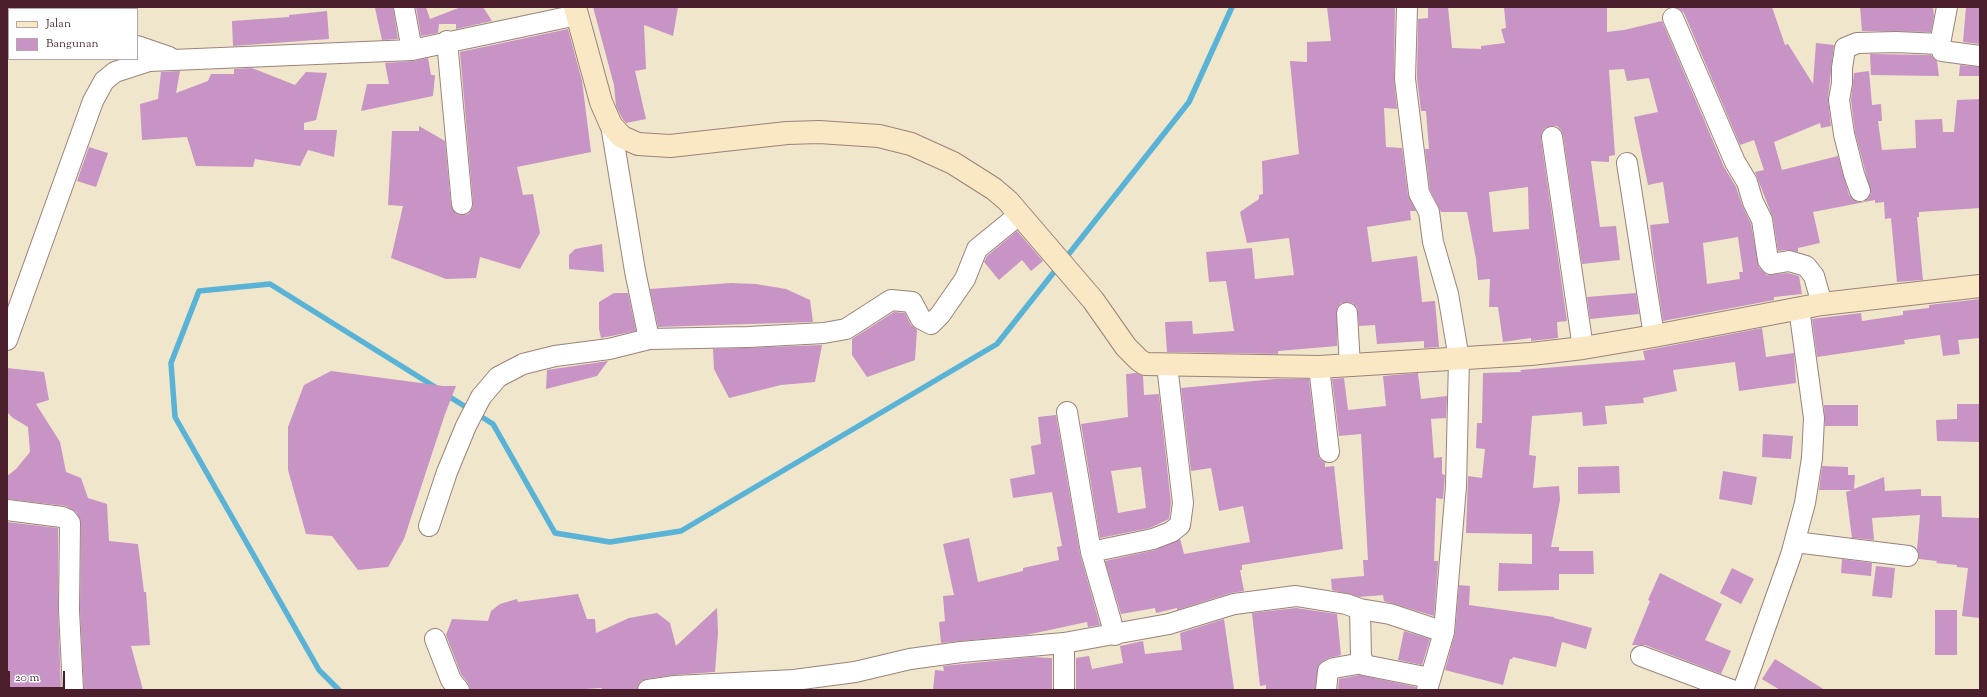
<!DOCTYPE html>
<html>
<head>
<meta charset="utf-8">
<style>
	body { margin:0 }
	#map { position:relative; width:1987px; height:697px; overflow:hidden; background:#efe6cb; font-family:"Sorts Mill Goudy",serif }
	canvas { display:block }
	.frame { position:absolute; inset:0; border:8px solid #4a1f2b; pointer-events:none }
	.legend { position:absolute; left:8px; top:8px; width:130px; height:52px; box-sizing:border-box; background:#fff; border:1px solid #b7a5aa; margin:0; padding:5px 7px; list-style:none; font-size:12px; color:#4a1f2b }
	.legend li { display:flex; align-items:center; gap:8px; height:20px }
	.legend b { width:20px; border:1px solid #b7a5aa }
	.scale { position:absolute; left:8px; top:671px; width:57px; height:18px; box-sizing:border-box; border:2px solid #4a1f2b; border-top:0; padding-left:5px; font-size:12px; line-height:14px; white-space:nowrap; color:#4a1f2b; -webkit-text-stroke:3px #fff; paint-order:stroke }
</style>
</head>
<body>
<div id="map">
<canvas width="1987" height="697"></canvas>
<div class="frame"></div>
<ul class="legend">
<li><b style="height:5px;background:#fae7c3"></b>Jalan</li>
<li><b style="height:11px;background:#c794c5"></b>Bangunan</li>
</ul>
<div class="scale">20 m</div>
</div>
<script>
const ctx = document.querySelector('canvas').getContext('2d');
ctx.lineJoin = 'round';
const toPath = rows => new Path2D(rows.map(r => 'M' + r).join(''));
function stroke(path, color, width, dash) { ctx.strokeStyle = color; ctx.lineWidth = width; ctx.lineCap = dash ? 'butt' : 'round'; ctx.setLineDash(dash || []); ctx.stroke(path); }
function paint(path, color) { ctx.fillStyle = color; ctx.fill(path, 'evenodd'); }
stroke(toPath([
	[1064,260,1189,102,1232,7],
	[445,394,493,424,555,533,610,542,681,531,997,344,1058,267],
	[339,690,319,670,175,417,171,363,199,291,270,284,435,387]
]), '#58b3d6', 5.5);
paint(toPath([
	[384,7,393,7,398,39,382,40,375,8],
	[416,7,426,7,430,19,461,7,483,7,492,21,456,29,456,24,439,24,438,33,421,36],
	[593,7,678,7,673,36,644,25,646,69,635,71,646,119,626,123,622,118,616,106,614,85],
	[1327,7,1395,7,1394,79,1397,109,1384,108,1386,147,1402,148,1408,195,1416,211,1410,211,1411,220,1367,227,1372,262,1417,256,1422,302,1435,301,1439,347,1424,348,1424,341,1377,344,1375,325,1359,326,1357,307,1352,303,1347,302,1341,303,1337,308,1337,346,1278,351,1278,354,1167,352,1165,322,1192,321,1193,334,1234,331,1226,281,1209,282,1206,252,1252,248,1255,279,1294,275,1289,238,1247,243,1240,212,1259,199,1259,195,1263,194,1262,161,1299,154,1290,61,1307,62,1307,42,1331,41],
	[1428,7,1448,7,1452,48,1481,49,1481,46,1505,43,1501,29,1506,28,1504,7,1607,7,1607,32,1624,30,1662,21,1724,167,1736,187,1742,205,1751,224,1759,267,1767,275,1788,273,1799,276,1802,294,1774,297,1774,300,1663,321,1653,252,1650,225,1669,223,1663,182,1648,185,1634,117,1658,112,1649,78,1627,81,1624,69,1609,70,1615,155,1609,156,1609,162,1591,161,1600,227,1616,226,1620,260,1582,264,1563,135,1561,130,1557,126,1551,126,1545,128,1542,132,1541,139,1567,321,1557,322,1558,338,1531,341,1531,338,1503,342,1498,307,1489,307,1490,279,1478,280,1476,259,1467,212,1441,212,1430,190,1425,149,1429,149,1426,111,1421,111,1417,78,1418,19,1428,18],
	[1528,187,1529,229,1493,232,1489,192],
	[1738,237,1743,272,1739,272,1740,279,1707,284,1703,243],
	[1677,7,1772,7,1785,45,1788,44,1813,84,1816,43,1834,45,1828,98,1831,126,1821,128,1820,123,1774,142,1782,170,1838,156,1849,195,1852,199,1858,202,1864,202,1869,198,1871,193,1855,132,1851,100,1854,73,1869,71,1872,105,1881,104,1882,121,1878,121,1882,150,1916,148,1915,120,1942,119,1943,132,1954,132,1957,100,1980,99,1980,208,1919,212,1919,217,1917,217,1923,280,1897,282,1891,218,1885,219,1884,202,1875,203,1875,200,1813,212,1820,243,1798,248,1798,252,1787,250,1778,251,1773,218,1755,172,1764,170,1754,140,1740,145,1684,13],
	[1860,7,1933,7,1934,16,1931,32,1862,31],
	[1966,7,1980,7,1980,44,1963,42],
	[327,11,329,39,233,46,232,21,289,17,289,15],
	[568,29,582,81,591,152,517,167,523,195,533,194,540,233,520,269,480,257,476,278,446,279,391,258,403,206,388,205,392,131,419,131,419,126,445,141,451,205,457,214,463,215,468,214,472,209,473,203,460,52],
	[1870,54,1931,55,1937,61,1939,76,1871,75],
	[428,58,431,75,435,75,433,96,361,111,367,84,389,84,385,63,413,61],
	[1960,65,1980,67,1980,76,1959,76],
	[252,68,295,85,306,72,327,73,316,120,304,123,304,130,337,130,334,157,308,150,300,166,255,159,253,167,196,166,187,137,142,140,140,104,158,99,161,72,180,71,176,93,208,81,211,74,234,74,234,69],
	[89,147,108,153,96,187,77,181],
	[1017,231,1043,261,1031,271,1022,260,999,280,984,262,987,256],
	[602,244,604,272,569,269,569,255,575,249],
	[731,283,756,284,786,289,810,300,813,322,658,327,650,289],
	[614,293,628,293,636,331,601,338,599,329,599,302],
	[1636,293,1639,314,1590,319,1587,297],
	[1980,299,1980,338,1958,340,1960,354,1943,356,1940,335,1904,340,1905,344,1817,357,1812,319,1861,313,1862,321,1903,315,1903,311,1929,308,1929,305],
	[894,312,905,313,911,325,917,330,915,360,867,377,852,355,852,339],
	[1762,328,1766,357,1794,353,1796,383,1739,391,1735,362,1673,370,1677,391,1643,398,1644,403,1605,406,1607,424,1583,426,1582,412,1532,416,1529,455,1536,456,1533,488,1559,486,1560,500,1551,547,1559,547,1559,551,1593,551,1594,574,1559,574,1559,590,1498,591,1499,563,1532,564,1532,534,1466,533,1468,476,1482,478,1485,449,1476,448,1477,423,1482,423,1483,373,1521,372,1520,370,1645,360,1643,351],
	[822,345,815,382,781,385,729,398,714,369,713,349],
	[608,361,597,376,546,389,547,370],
	[7,368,44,372,49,400,36,404,60,442,66,472,81,478,88,498,107,504,109,541,138,544,144,592,146,592,150,645,131,646,143,690,84,690,80,610,81,523,76,512,66,506,7,499,7,476,16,469,30,452,28,427,13,418,7,412],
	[331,371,443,386,456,386,445,414,404,539,388,567,358,570,332,536,306,534,288,470,288,427,304,385],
	[1136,373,1143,376,1144,395,1159,394,1171,503,1169,519,1150,528,1100,538,1081,424,1128,417,1126,374],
	[1141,467,1146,508,1118,513,1111,471],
	[1418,373,1421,399,1447,396,1446,418,1431,419,1434,458,1442,457,1442,474,1445,475,1443,499,1436,498,1434,561,1438,561,1438,563,1434,616,1384,601,1383,595,1359,597,1332,590,1331,579,1364,576,1363,560,1368,560,1361,434,1339,436,1332,379,1344,378,1348,410,1386,406,1383,376],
	[1275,379,1309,379,1318,454,1320,459,1325,463,1325,467,1334,466,1343,549,1242,565,1242,570,1240,570,1244,591,1231,593,1177,610,1177,608,1156,613,1155,608,1121,614,1105,561,1155,550,1180,539,1184,554,1250,542,1243,506,1219,511,1211,468,1191,471,1181,388],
	[1957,404,1980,404,1980,442,1937,441,1936,420,1957,419],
	[1824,405,1858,405,1858,426,1825,426],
	[1056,415,1080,554,1100,625,1088,627,1087,622,1026,635,941,643,939,622,945,621,943,596,954,595,943,544,969,538,978,582,1023,571,1023,568,1059,560,1057,547,1062,546,1052,492,1013,498,1010,479,1035,474,1031,446,1041,444,1038,417],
	[1763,434,1793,436,1791,459,1762,457],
	[1619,466,1620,493,1578,494,1578,467],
	[1822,466,1848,467,1848,475,1855,475,1854,489,1884,477,1885,491,1921,489,1921,496,1941,496,1942,517,1980,518,1980,618,1962,616,1968,568,1957,567,1957,565,1936,563,1937,561,1919,559,1917,550,1920,515,1872,518,1874,540,1852,538,1846,492,1852,490,1819,490],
	[1723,471,1757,477,1752,505,1719,499],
	[7,522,58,528,58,611,61,690,7,690],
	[1842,559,1872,563,1871,576,1841,573],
	[1876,566,1895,568,1892,598,1872,596],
	[1732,568,1754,579,1741,604,1720,593],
	[1660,573,1722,604,1705,640,1731,651,1721,674,1645,645,1632,645,1650,601,1648,600],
	[1459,585,1470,586,1469,605,1554,617,1554,618,1592,628,1586,649,1562,642,1556,667,1513,657,1512,659,1510,659,1503,685,1445,670,1455,633],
	[578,594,587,619,595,619,596,633,629,618,657,613,670,623,676,646,717,608,718,633,715,672,674,675,646,679,641,681,637,690,601,690,602,688,570,690,470,690,468,683,461,674,446,635,452,619,488,621,491,611,500,604,517,599,518,602],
	[1296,608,1337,614,1341,655,1329,658,1319,664,1315,690,1266,690,1266,685,1260,686,1252,613],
	[1935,610,1957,610,1957,655,1935,655],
	[1224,619,1234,689,1076,690,1076,658,1089,656,1092,669,1123,663,1120,646,1143,641,1145,654,1182,650,1180,633],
	[1404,631,1430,639,1422,665,1398,660],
	[1032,657,1052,658,1052,690,933,690,935,670,944,671,943,666],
	[1775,659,1825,690,1780,690,1762,679],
	[1360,675,1416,687,1416,690,1338,690,1339,679]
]), '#c794c5');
const street = toPath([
	[26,7,32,9],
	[404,7,412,50],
	[1673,18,1735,162,1747,182,1753,202,1762,220,1768,260,1771,264,1789,261,1806,266,1814,276,1822,304],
	[447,41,462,204],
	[1940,44,1947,7],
	[137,46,169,57],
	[611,125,635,271,649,339,748,337,824,333,846,329,891,300,912,302,921,319,931,324,940,315,965,279,977,249,1020,214],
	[1552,137,1583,348],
	[1627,163,1654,336],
	[1860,191,1854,174,1844,134,1839,100,1842,83,1842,68,1845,48,1857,43,1896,42,1940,44,1942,51,1980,56],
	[1347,313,1350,366],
	[7,340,93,101,104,81,115,72,149,61,412,50,577,15],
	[1319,367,1329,452],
	[1067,412,1091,552,1115,635],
	[7,510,62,517,67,519,70,523,69,610,73,690],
	[429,526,447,472,466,426,481,397,498,377,523,364,555,356,609,349,649,339],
	[1795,542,1908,556],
	[1091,552,1153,539,1171,532,1180,525,1183,503,1167,365],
	[1360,609,1361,656,1364,665,1430,678],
	[435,639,451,680,459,690],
	[1064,643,1064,690],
	[1641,656,1732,690],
	[648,690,675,686,794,680,855,672,910,659,961,652,1064,643,1169,624,1234,604,1296,596,1346,604,1360,609,1390,614,1444,632,1456,486,1459,359,1448,294,1433,242,1429,212,1419,193,1405,79,1407,7],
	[1326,690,1328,671,1334,668,1363,663],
	[1427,690,1444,632],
	[1743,690,1791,555,1805,503,1812,458,1814,418,1799,308]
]);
const secondary = toPath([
	[575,7,601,102,611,125,622,137,638,144,670,146,787,133,819,132,879,136,911,144,953,163,994,189,1008,201,1093,300,1126,347,1139,360,1145,364,1319,367,1531,354,1583,348,1654,336,1822,304,1980,286]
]);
stroke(street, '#9c827b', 22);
stroke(secondary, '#9c827b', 24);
stroke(street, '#fff', 20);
stroke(secondary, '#fae7c3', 22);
</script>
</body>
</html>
